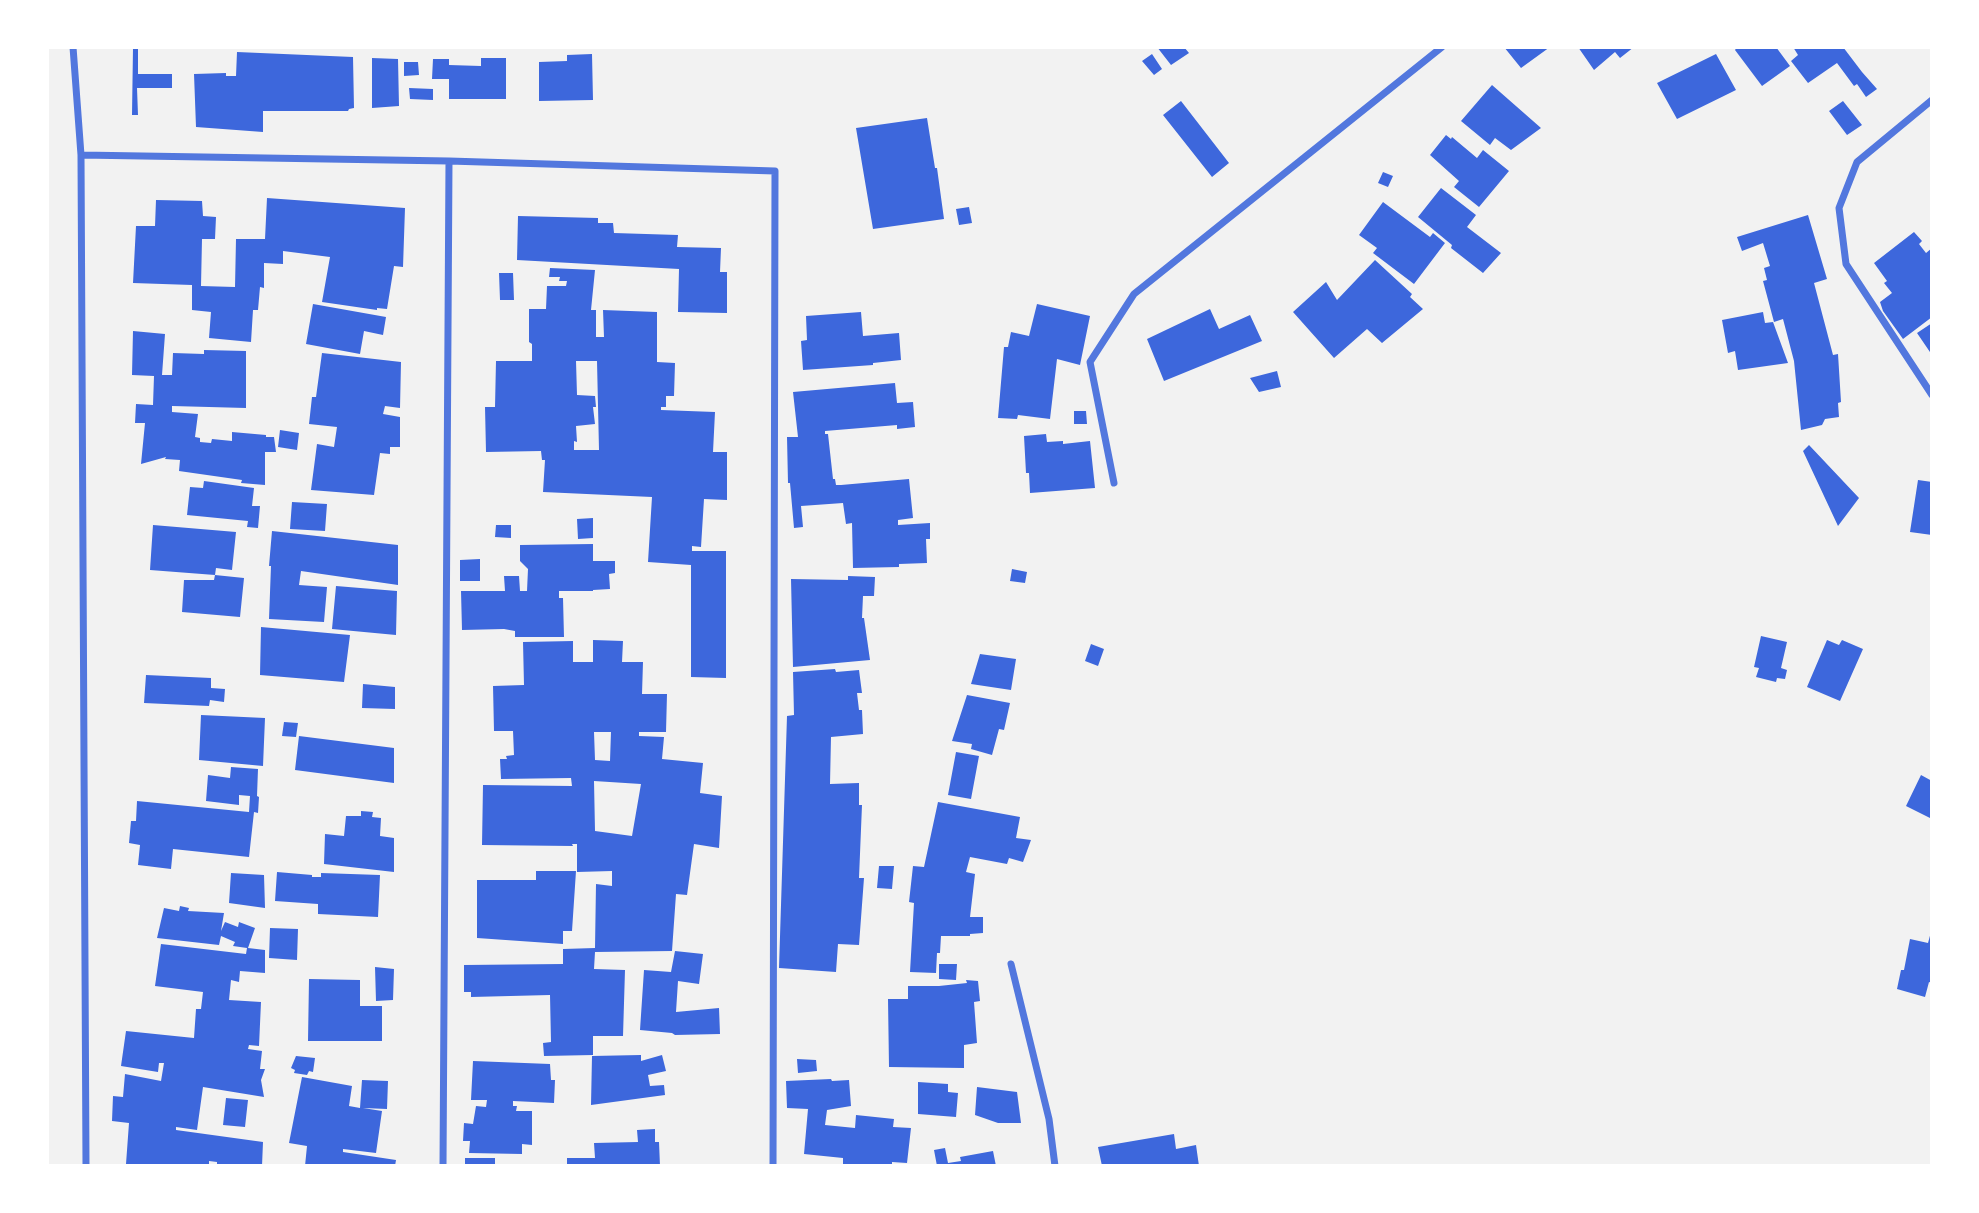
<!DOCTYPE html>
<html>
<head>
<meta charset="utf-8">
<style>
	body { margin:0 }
	#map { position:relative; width:1979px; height:1213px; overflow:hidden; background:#f2f2f2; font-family:Jost,sans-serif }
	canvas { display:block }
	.frame { position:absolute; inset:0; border:49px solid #fff; pointer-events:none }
</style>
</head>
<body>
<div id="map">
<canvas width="1979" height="1213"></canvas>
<div class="frame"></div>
</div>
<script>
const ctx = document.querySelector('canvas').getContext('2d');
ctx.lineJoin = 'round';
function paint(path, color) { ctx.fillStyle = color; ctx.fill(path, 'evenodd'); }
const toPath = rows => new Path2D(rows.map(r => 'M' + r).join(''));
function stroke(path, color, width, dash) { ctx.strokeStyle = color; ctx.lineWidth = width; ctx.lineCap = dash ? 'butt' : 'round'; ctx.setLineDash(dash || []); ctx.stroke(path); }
paint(toPath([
	[1157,47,1184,47,1189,53,1171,65],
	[1504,47,1550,47,1521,68],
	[1578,47,1634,47,1620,58,1615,52,1594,70],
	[1737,47,1776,47,1790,66,1762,86,1735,50],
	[1793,47,1843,47,1862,72,1877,89,1866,97,1857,84,1854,86,1837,63,1808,83,1791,61,1798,55],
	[133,48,138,49,138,74,172,74,172,88,137,88,138,115,132,115],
	[237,52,353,57,354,108,349,109,348,111,263,111,263,132,196,127,194,74,226,73,226,76,236,76],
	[592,54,593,100,539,101,539,62,567,61,567,55],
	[1152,54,1162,69,1154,75,1142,61],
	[1716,54,1736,90,1677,119,1657,83],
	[372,58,398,59,399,106,372,108],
	[481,58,506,58,506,99,449,99,449,79,432,79,433,59,449,59,449,65,481,66],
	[404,62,418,62,419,75,404,76],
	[1492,85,1541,128,1511,150,1495,138,1490,145,1461,121],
	[409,88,433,89,433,100,410,99],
	[1181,101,1229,163,1212,177,1163,115],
	[1843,101,1862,125,1847,135,1829,111],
	[927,118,935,168,937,168,944,219,873,229,856,128],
	[1446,135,1451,139,1452,137,1477,158,1483,150,1509,171,1479,207,1454,187,1459,181,1430,155],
	[1383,172,1393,176,1388,187,1378,183],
	[1441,188,1476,215,1467,227,1501,253,1483,273,1451,248,1452,245,1418,217],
	[267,198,405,208,403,267,394,266,387,309,377,308,377,310,322,302,330,257,283,251,283,264,264,263,264,288,260,287,258,310,253,310,251,342,209,338,211,312,192,310,192,285,133,283,136,226,155,226,156,200,202,201,203,216,216,217,215,239,202,239,201,286,235,287,236,239,265,239],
	[1383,202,1430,237,1433,233,1445,243,1414,284,1373,253,1377,248,1359,235],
	[969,207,972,223,959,225,956,209],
	[1808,215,1827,279,1814,283,1833,355,1838,354,1841,402,1838,403,1839,417,1825,419,1822,425,1801,430,1794,361,1783,319,1774,322,1763,281,1767,280,1764,268,1770,266,1763,243,1742,251,1737,237],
	[518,216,598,218,598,223,613,223,614,233,678,235,677,247,721,248,720,272,727,272,727,313,678,312,679,269,517,260],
	[1914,232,1922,241,1919,244,1926,253,1932,248,1932,317,1903,339,1883,311,1880,302,1892,293,1884,283,1887,281,1874,263],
	[1375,260,1412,294,1410,297,1423,309,1382,343,1367,329,1334,358,1293,312,1326,282,1337,300],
	[550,268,595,270,591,310,596,310,596,337,604,337,603,310,657,312,657,362,675,363,674,396,666,396,666,407,661,407,661,410,715,412,713,452,727,452,727,500,704,499,701,547,692,546,692,551,726,551,726,678,691,677,691,565,648,562,652,497,543,492,545,460,542,460,541,451,486,452,485,407,495,407,496,361,532,361,532,344,529,342,529,309,546,309,547,286,566,286,567,281,559,281,560,277,549,277],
	[576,361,597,361,599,450,574,450,574,441,577,442,576,426,595,424,593,407,596,407,595,396,577,395],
	[499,273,513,273,514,300,500,300],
	[313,304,386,317,383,335,364,331,360,354,306,344],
	[1037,304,1090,316,1080,365,1057,359,1050,419,1018,415,1017,419,998,418,1004,347,1008,347,1011,332,1029,336],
	[1210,309,1219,329,1250,315,1262,341,1164,381,1147,339],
	[861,312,863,336,899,333,901,360,873,363,873,365,803,370,801,341,807,340,806,316],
	[1763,312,1765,323,1773,322,1788,363,1738,370,1735,351,1728,353,1722,320],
	[1932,323,1932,355,1917,333],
	[133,331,165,334,162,375,172,375,173,353,204,354,204,350,246,351,246,408,172,406,172,412,198,414,195,437,200,438,200,442,211,443,212,439,232,441,232,432,266,435,266,437,274,437,276,452,265,452,265,485,241,483,242,480,179,471,180,460,165,459,166,457,141,464,145,423,135,423,136,404,153,405,154,376,132,375],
	[322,353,401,362,400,408,385,406,383,414,400,417,400,447,390,447,390,454,380,453,374,495,311,490,317,444,334,447,337,427,309,424,312,397,316,397],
	[1277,371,1281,387,1259,392,1250,378],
	[895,383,897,403,913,402,915,427,897,429,897,425,825,431,825,434,828,434,833,479,835,479,836,485,841,485,909,479,913,518,898,520,898,525,930,523,930,539,926,539,927,563,899,564,899,567,853,568,852,523,846,524,843,503,801,506,803,527,794,528,790,483,788,483,787,437,798,437,793,392],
	[1074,411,1086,411,1087,424,1074,424],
	[280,430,299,433,297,450,278,447],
	[1046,434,1047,442,1063,441,1063,444,1090,441,1095,488,1030,493,1029,473,1026,473,1024,436],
	[1809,445,1859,498,1838,526,1803,451],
	[1918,480,1932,482,1932,535,1910,532],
	[204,481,254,488,252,506,260,506,258,528,247,527,248,521,187,515,190,487,203,488],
	[292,502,327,504,325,531,290,529],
	[593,518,593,538,578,539,577,519],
	[153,525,236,532,232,570,216,568,215,575,150,570],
	[496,525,511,525,511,538,495,537],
	[272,531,398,545,398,585,301,571,299,585,327,587,324,622,269,619,271,566,269,566],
	[593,544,593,561,615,561,615,573,609,574,610,589,593,590,593,591,559,591,559,598,563,598,564,637,515,637,515,631,504,629,462,630,461,591,505,591,504,576,519,576,520,591,527,591,528,569,520,561,520,545],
	[480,559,480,581,460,581,460,560],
	[1012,569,1027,572,1025,583,1010,581],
	[215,575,244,578,240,617,182,612,184,580,214,580],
	[848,576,875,577,874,596,863,596,862,618,864,618,870,660,793,667,791,579,848,580],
	[336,586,397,591,396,635,332,629],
	[261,627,350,635,344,682,260,675],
	[1761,636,1787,642,1781,668,1787,670,1785,679,1777,678,1776,682,1756,677,1759,668,1754,667],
	[593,640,623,641,622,662,643,662,642,694,667,694,666,732,639,732,639,736,664,737,662,759,703,763,700,793,722,796,719,848,694,844,687,895,676,894,672,951,595,952,594,969,625,970,623,1036,593,1036,593,1055,544,1056,543,1043,551,1042,550,995,471,997,471,992,464,992,464,965,563,964,563,949,595,948,596,884,612,886,612,871,577,872,577,844,572,844,573,846,482,845,483,785,572,786,571,778,501,779,500,759,507,759,506,756,514,755,513,731,494,731,493,686,524,685,523,642,573,641,573,662,593,662],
	[594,732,611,732,610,761,595,760],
	[594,781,641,784,632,836,595,831],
	[1827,640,1839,645,1842,640,1863,649,1840,701,1807,687],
	[1091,644,1104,649,1098,666,1085,661],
	[980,654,1016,659,1011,690,971,684],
	[835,669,836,672,859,670,862,693,857,693,859,710,862,710,863,734,831,737,830,784,859,783,859,805,862,805,859,878,864,878,859,945,838,944,836,972,779,968,787,716,794,715,793,672],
	[146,675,211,678,211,688,225,689,224,702,210,700,209,706,144,703],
	[363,684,395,687,395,709,362,708],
	[967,695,1010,703,1004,730,999,729,992,755,971,749,972,744,952,741],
	[201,715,265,718,263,766,199,760],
	[284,722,298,723,296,737,282,736],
	[299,736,394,748,394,783,295,770],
	[956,752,979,756,971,799,948,795],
	[231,767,258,769,257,796,259,797,258,813,254,812,249,857,173,849,171,869,138,865,140,845,129,843,131,821,136,821,137,801,249,812,250,796,239,795,239,805,206,801,208,775,230,778],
	[1921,775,1932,781,1932,819,1906,806],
	[938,802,1020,817,1016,838,1031,840,1023,862,1009,858,1007,864,970,857,966,872,975,874,970,917,983,917,983,933,970,934,970,936,941,936,940,953,937,953,936,973,910,972,914,903,909,902,913,866,924,867],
	[361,811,373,812,372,817,381,818,380,836,394,838,394,872,324,864,325,834,344,836,346,816,361,816],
	[879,866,894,866,892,889,877,888],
	[536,871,576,871,572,931,563,931,563,944,477,938,477,880,536,880],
	[277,872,312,875,312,877,321,877,321,873,380,875,378,917,318,914,318,904,275,901],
	[231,873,264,875,265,908,229,903],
	[180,906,189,908,188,911,224,913,221,931,225,922,238,927,239,922,255,928,248,948,265,950,265,973,240,971,239,982,231,980,229,1000,261,1002,259,1046,249,1045,248,1049,262,1051,260,1069,265,1069,261,1080,264,1097,203,1087,197,1130,176,1127,176,1130,263,1142,262,1166,217,1166,217,1162,209,1161,209,1166,134,1166,126,1164,129,1123,112,1121,113,1096,123,1097,125,1074,161,1081,164,1063,159,1063,158,1072,121,1066,126,1031,194,1038,196,1009,201,1009,203,992,155,986,161,944,246,954,247,948,233,946,235,942,221,936,219,945,157,938,164,908,179,911],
	[270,928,298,929,297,960,269,958],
	[1931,932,1932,983,1929,982,1925,997,1897,989,1901,970,1904,970,1910,939,1928,943],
	[675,951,703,954,699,984,678,981,676,1012,719,1008,720,1034,675,1035,672,1033,640,1030,644,970,671,972],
	[939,964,957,964,956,980,939,979],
	[375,967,394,969,393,1000,376,1001],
	[309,979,360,980,360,1006,382,1006,382,1041,308,1041],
	[966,980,978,981,980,1001,974,1002,977,1043,964,1045,964,1068,889,1067,888,999,908,999,908,986,939,986,967,983],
	[641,1055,641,1061,662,1055,666,1071,648,1075,650,1086,664,1085,665,1095,591,1105,592,1056],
	[296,1056,315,1058,313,1072,309,1071,307,1075,294,1073,295,1070,291,1068],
	[797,1059,816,1060,817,1071,798,1073],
	[473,1061,550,1064,551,1080,555,1080,554,1103,513,1101,513,1106,517,1106,516,1111,532,1111,532,1145,522,1144,522,1154,469,1153,470,1141,463,1141,464,1123,473,1124,476,1106,486,1107,487,1100,471,1100],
	[302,1077,352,1086,349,1106,360,1108,362,1080,388,1081,387,1109,363,1108,382,1111,376,1153,343,1149,343,1152,396,1160,395,1166,305,1166,307,1146,289,1143],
	[831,1079,832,1081,849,1080,851,1106,827,1110,825,1125,855,1128,856,1115,894,1119,893,1127,911,1128,907,1163,892,1162,892,1166,843,1166,843,1158,804,1154,808,1109,787,1108,786,1081],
	[918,1082,948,1084,948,1092,958,1093,956,1117,918,1114],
	[977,1087,1017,1092,1021,1123,998,1123,975,1115],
	[226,1098,248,1100,245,1127,223,1125],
	[655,1129,655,1142,659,1142,660,1166,567,1166,567,1158,595,1158,594,1143,638,1142,637,1130],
	[1174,1134,1176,1149,1196,1145,1199,1166,1102,1166,1098,1147],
	[945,1148,948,1163,961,1161,960,1157,993,1151,996,1166,937,1166,934,1150],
	[465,1158,495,1158,495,1166,465,1166]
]), '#3d67dc');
stroke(toPath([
	[73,47,81,155,86,1166],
	[1932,100,1857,162,1839,208,1846,264,1932,395],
	[81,155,449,161,775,171,773,1166],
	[1114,483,1090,362,1134,294,1442,47],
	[1011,964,1049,1119,1055,1166],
	[443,1166,449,161]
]), '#5277de', 7);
</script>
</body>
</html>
